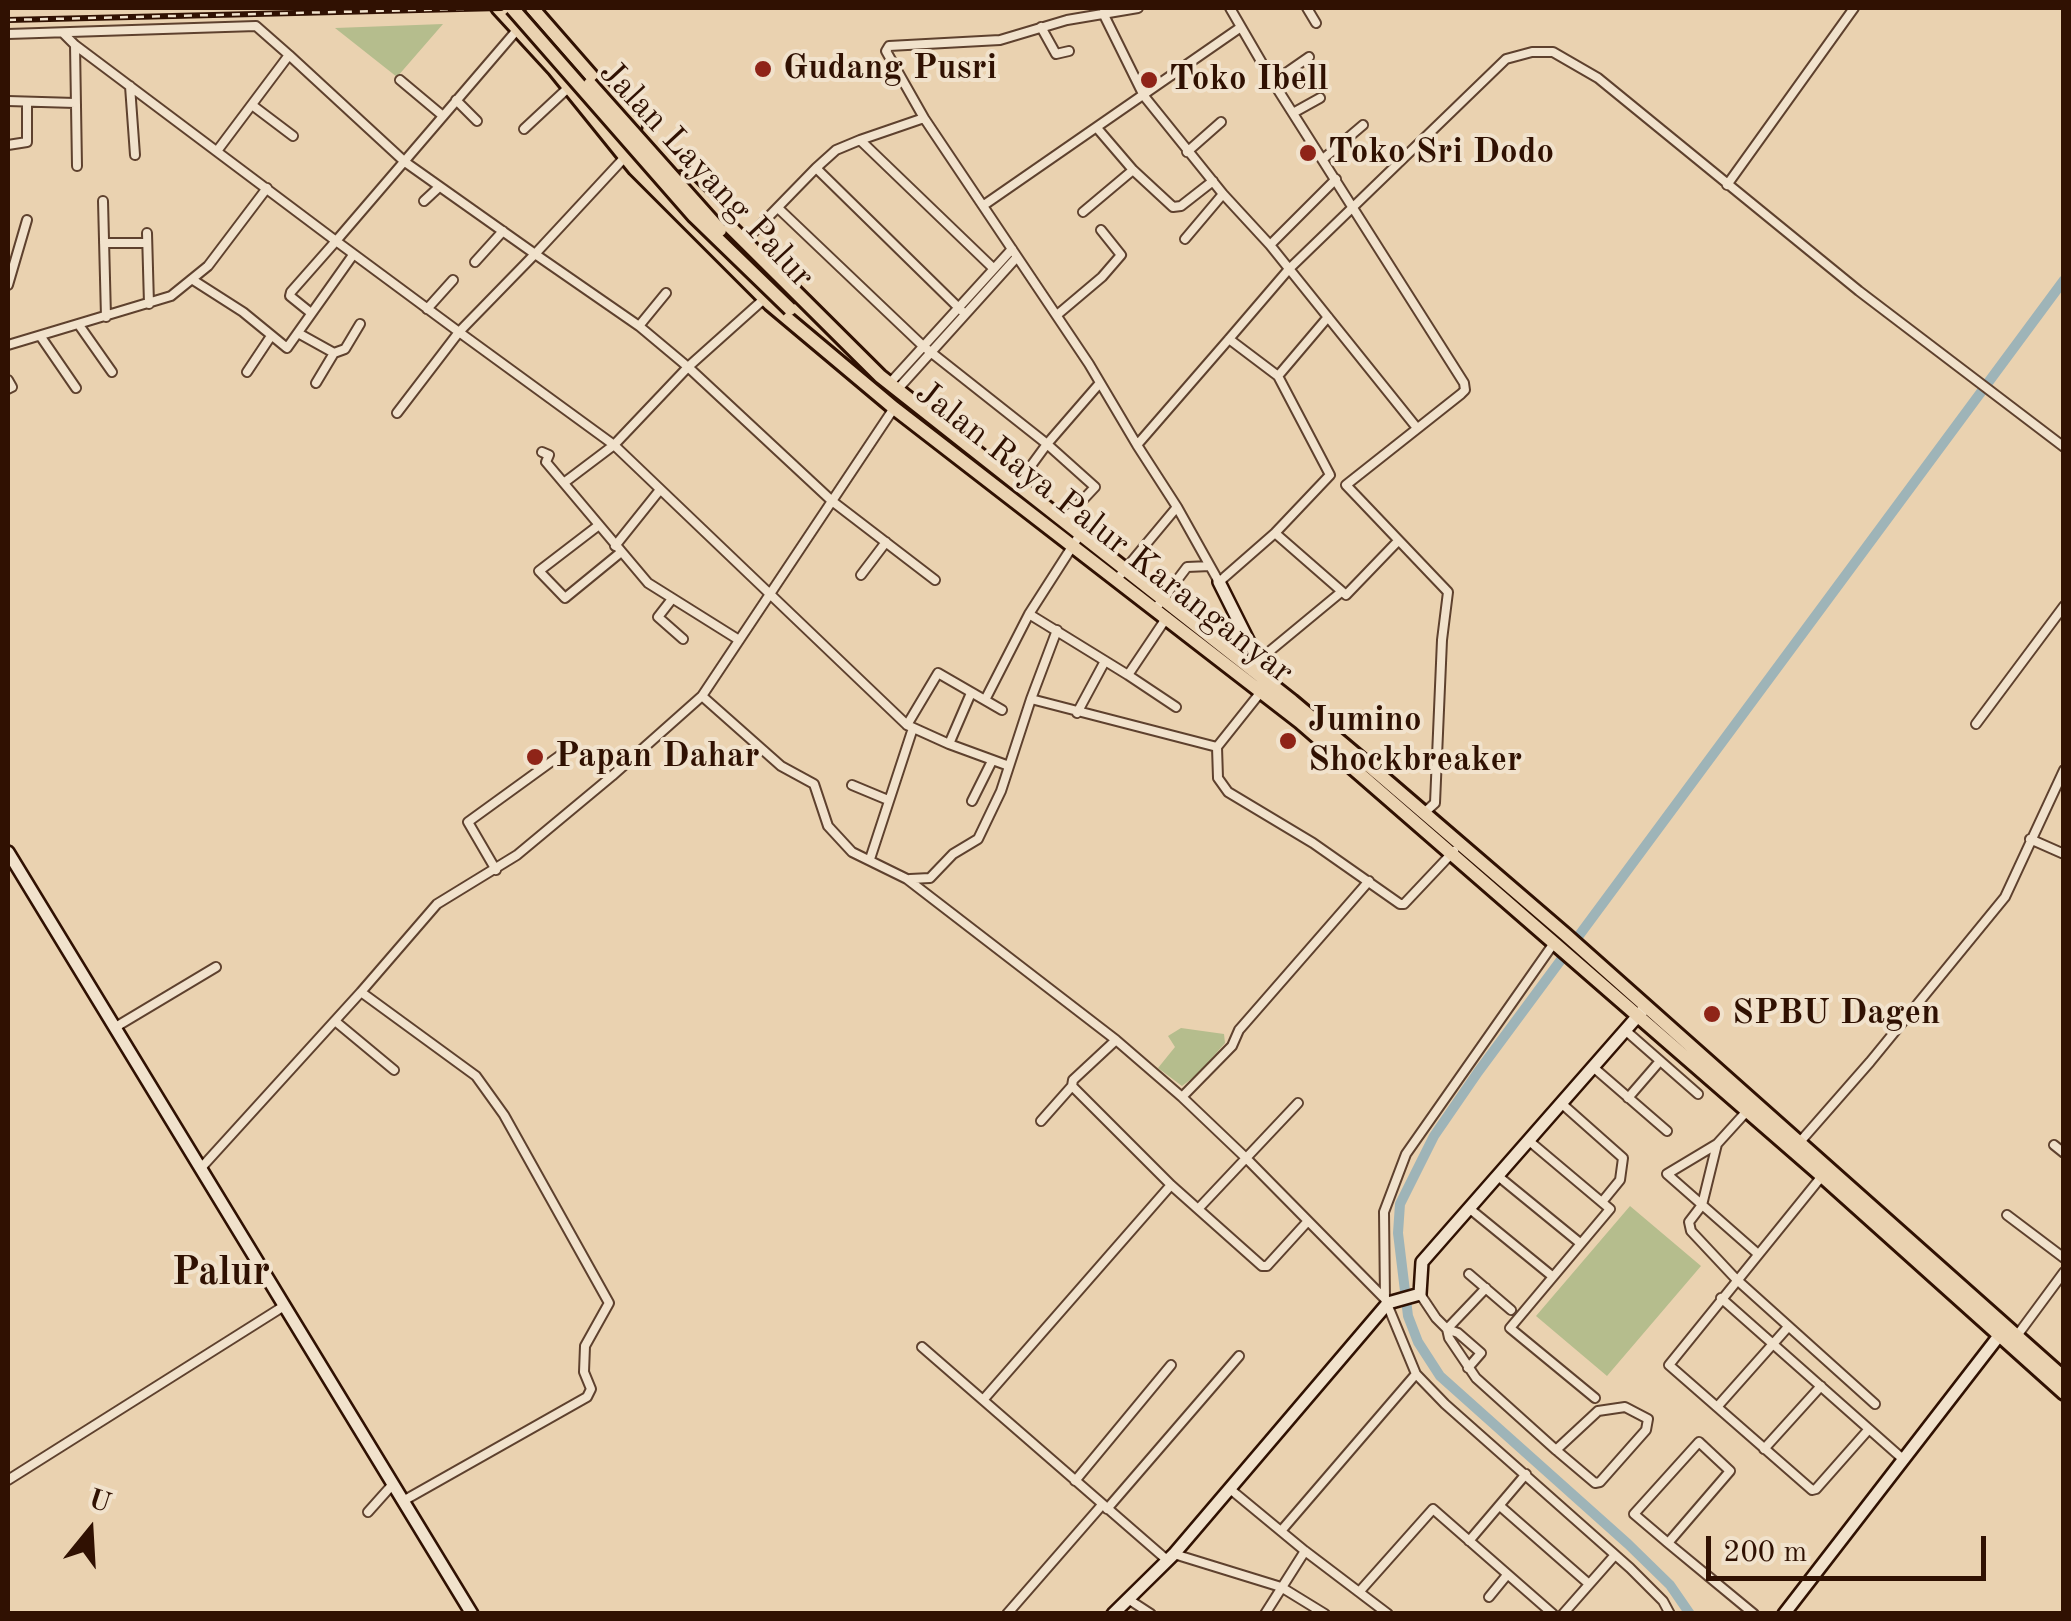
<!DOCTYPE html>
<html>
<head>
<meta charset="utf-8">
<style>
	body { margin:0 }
	#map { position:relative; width:2071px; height:1621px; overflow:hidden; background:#ead2b0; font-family:"Old Standard TT",serif }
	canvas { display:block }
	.frame { position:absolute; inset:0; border:10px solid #301102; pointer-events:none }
	.north { position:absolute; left:40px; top:1481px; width:100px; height:100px; -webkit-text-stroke:8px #f1e2cc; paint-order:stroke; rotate:18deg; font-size:28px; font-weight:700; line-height:40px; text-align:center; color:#301102 }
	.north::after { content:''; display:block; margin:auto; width:35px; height:45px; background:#301102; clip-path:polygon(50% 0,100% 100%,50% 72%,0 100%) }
	.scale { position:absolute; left:1706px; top:1536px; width:280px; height:45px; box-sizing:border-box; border:5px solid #301102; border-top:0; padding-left:12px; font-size:30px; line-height:35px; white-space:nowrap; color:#301102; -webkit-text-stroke:8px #f1e2cc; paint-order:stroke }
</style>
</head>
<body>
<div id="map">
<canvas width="2071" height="1621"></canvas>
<div class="frame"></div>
<div class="north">U</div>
<div class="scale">200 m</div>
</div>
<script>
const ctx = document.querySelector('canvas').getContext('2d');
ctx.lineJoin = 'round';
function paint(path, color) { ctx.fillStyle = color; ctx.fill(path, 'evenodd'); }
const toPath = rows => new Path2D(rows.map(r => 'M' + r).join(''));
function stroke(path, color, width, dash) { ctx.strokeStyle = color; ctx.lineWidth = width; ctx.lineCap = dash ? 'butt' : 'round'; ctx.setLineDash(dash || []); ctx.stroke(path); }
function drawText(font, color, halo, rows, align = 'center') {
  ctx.font = font + ' "Old Standard TT",serif'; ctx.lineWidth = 8; ctx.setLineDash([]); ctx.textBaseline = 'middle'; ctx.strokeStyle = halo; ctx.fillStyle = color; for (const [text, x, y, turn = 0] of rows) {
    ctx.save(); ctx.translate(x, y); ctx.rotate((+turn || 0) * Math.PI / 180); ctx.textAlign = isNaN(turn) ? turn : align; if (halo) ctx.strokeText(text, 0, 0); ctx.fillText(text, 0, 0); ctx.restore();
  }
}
paint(toPath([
	[443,24,397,77,335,28],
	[1181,1028,1224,1034,1225,1043,1198,1074,1182,1086,1158,1068,1175,1047,1168,1036],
	[1630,1206,1701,1266,1607,1376,1536,1316]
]), '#b5bd8d');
stroke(toPath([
	[1690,1614,1670,1585,1628,1544,1440,1376,1418,1342,1408,1316,1398,1233,1400,1204,1434,1136,1478,1072,2064,280]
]), '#9eb4b8', 10);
const street = toPath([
	[1230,8,1273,82,1464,383,1465,390,1461,394,1346,485,1448,592,1442,640,1435,803,1424,813],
	[1307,8,1316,23],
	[1103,13,1144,96,1223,194,1270,245,1417,428],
	[1041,27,1056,54,1069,51],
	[63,33,75,45,77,166],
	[8,34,256,26,289,55],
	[75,45,336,241,517,30],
	[400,80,443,116],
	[1273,82,1309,57],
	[130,86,135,155],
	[456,100,477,121],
	[8,101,75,103],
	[252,105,293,136],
	[1293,113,1320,98],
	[1097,128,1133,170,1173,207,1181,206,1213,181],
	[524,129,568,88],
	[860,140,924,118],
	[8,145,27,142,27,102],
	[217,151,289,55,405,162,535,254,459,332,336,241,291,292,290,296,311,313],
	[1187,152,1221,122],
	[625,157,535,254,639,326,688,367,832,501,935,580],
	[1323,159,1363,125],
	[816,168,964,313],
	[1727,185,1854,8],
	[103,201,106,317],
	[424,201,438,188],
	[984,205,1241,27],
	[778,208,923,346,1047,444,1095,487,1064,520],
	[1083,212,1133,170],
	[147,233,149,304],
	[1185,239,1223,194],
	[744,242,816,168,836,150,860,140,993,268],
	[104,243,147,243],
	[1270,245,1336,179],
	[475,262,503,231],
	[193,280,243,312,287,348,353,255],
	[8,285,27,220],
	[427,309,453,280],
	[1057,315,1102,277,1121,255,1101,230],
	[79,325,112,372],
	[639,326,666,293],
	[298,333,334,353],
	[41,337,76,388],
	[1229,339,1278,376,1330,475,1275,533,1219,582,1177,507,1137,445,1229,339,1289,269,1506,59,1532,52,1553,52,1598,78,1859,291,2064,447],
	[8,345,171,296,208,266,267,188],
	[247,372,271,336],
	[1278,376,1328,317],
	[8,380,12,387,8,389],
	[316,383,334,353,345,349,360,324],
	[890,383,1012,249],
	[897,390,1017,257],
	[397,413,459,332,614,445,907,725,949,744,1009,766],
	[1137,445,1089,364,924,118,886,51,889,46,1000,40,1067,20,1138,8],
	[542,452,549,455,546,462,648,583,739,640],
	[565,482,614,445,688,367,764,299],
	[1017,485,1047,444,1099,384],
	[599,525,539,571,565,598,620,553],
	[1275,533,1346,595,1398,541],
	[615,546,659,491],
	[861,575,886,542],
	[1117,579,1177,507],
	[672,599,658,617,683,639],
	[1156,608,1187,567,1210,566],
	[1029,614,1128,675,1167,617],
	[1259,660,1340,593],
	[1128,675,1176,707],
	[1260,693,1217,747,1218,778,1228,792,1313,843,1400,904,1404,904,1454,851],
	[702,696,781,766,814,784,828,826,852,852,907,879,1116,1040],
	[1031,699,1057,630],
	[985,700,1029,614,1079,536],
	[1077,713,1105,661],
	[1976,724,2064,606],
	[907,725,938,673,1002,710],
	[949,744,971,693],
	[852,785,888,800],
	[972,801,992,761],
	[2030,839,2064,854],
	[870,859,913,728],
	[496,870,468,822,566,751],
	[910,879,930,878,953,854,978,839,1001,791,1031,699,1217,747],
	[335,1021,394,1070],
	[114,1028,216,967],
	[1625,1030,1698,1094],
	[1593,1067,1667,1131],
	[1182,1097,1232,1046,1239,1030,1369,881],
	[1628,1098,1660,1061],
	[1561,1103,1623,1158,1620,1180,1602,1202],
	[1747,1111,1717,1144,1667,1174,1758,1254],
	[1041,1121,1072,1086],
	[1528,1140,1610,1209,1510,1328,1595,1398],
	[1799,1143,1870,1062,2005,897,2064,770],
	[1717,1144,1702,1205,1689,1222,1691,1231,1736,1279,1875,1404],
	[2054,1145,2064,1153],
	[201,1168,361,992],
	[1498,1176,1580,1243],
	[1822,1176,1669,1365,1812,1490,1816,1489,1869,1429],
	[1199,1208,1298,1103],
	[1470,1209,1552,1276],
	[2007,1215,2064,1258],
	[1308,1221,1267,1266,1262,1266,1171,1185,1072,1086,1073,1080,1116,1040,1182,1097,1246,1158,1385,1299,1416,1374,1445,1404,1630,1568,1663,1601,1670,1614],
	[1469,1274,1511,1310],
	[1420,1294,1436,1318,1447,1329,1449,1338,1476,1378,1556,1450,1595,1483,1600,1482,1646,1430,1648,1419,1625,1407,1598,1411,1556,1450],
	[1721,1298,1904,1460],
	[1385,1299,1384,1212,1406,1154,1554,943],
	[2016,1337,2064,1272],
	[922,1347,1167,1560],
	[1468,1368,1481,1353,1458,1333,1447,1329,1486,1288],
	[983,1400,1171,1185],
	[1717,1407,1788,1327],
	[1764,1449,1821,1386],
	[8,1480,284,1306],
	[1075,1481,1171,1365],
	[1230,1489,1305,1551,1388,1614],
	[403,1501,587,1397,591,1389,584,1372,585,1346,609,1303,504,1115,476,1076,361,992,437,904,517,855,612,776,702,696,894,408],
	[1500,1506,1589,1584],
	[1107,1509,1239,1356],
	[368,1512,393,1484],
	[1281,1531,1416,1374],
	[1469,1541,1526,1474],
	[1668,1543,1730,1471,1699,1442,1634,1514,1668,1543,1754,1614],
	[1174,1554,1281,1587,1325,1614],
	[1360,1591,1433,1509,1553,1614],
	[1489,1597,1507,1575],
	[1128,1599,1151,1614],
	[1007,1614,1102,1505],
	[1265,1614,1305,1551],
	[1563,1614,1615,1555]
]);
const secondary = toPath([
	[1219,582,1260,664,1263,683],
	[8,852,472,1614],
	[1113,1614,1174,1554,1388,1303,1420,1294,1422,1262,1643,1010],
	[1784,1614,2005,1328]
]);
const primary = toPath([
	[498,8,555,70,635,169,770,304,894,408,1300,722,1822,1176,2064,1393],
	[532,8,635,126],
	[681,178,880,376,1292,701,1381,776,1566,935,2064,1378]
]);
stroke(street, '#5e412e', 12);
stroke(secondary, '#301102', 16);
stroke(primary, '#301102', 18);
stroke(street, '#f1e2cc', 8);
stroke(secondary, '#f1e2cc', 11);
stroke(primary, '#ead2b0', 12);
const rail = toPath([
	[8,20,501,8]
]);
stroke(rail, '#301102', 6);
stroke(rail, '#f1e2cc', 2.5, [8]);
const primaryBridge = toPath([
	[512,8,694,216,790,309],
	[590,84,720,230]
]);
stroke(primaryBridge, '#301102', 18, []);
stroke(primaryBridge, '#ead2b0', 12);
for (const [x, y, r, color] of [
	[763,69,10,"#8f2418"],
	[1149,80,10,"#8f2418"],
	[1308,153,10,"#8f2418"],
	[1288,741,10,"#8f2418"],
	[535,757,10,"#8f2418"],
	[1712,1014,10,"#8f2418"]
]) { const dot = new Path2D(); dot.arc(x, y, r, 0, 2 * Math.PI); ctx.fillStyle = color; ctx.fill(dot); stroke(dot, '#f1e2cc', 4); }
drawText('bold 35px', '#301102', '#f1e2cc', [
	["Gudang Pusri",783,69],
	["Toko Ibell",1169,80],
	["Toko Sri Dodo",1328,153],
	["Jumino",1308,721],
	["Shockbreaker",1308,761],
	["Papan Dahar",555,757],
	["SPBU Dagen",1732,1014]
], 'left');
drawText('35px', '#301102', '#f1e2cc', [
	["Jalan Layang Palur",706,175,47],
	["Jalan Raya Palur Karanganyar",1104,533,38]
]);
drawText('bold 40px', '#301102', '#f1e2cc', [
	["Palur",221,1274]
]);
</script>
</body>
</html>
